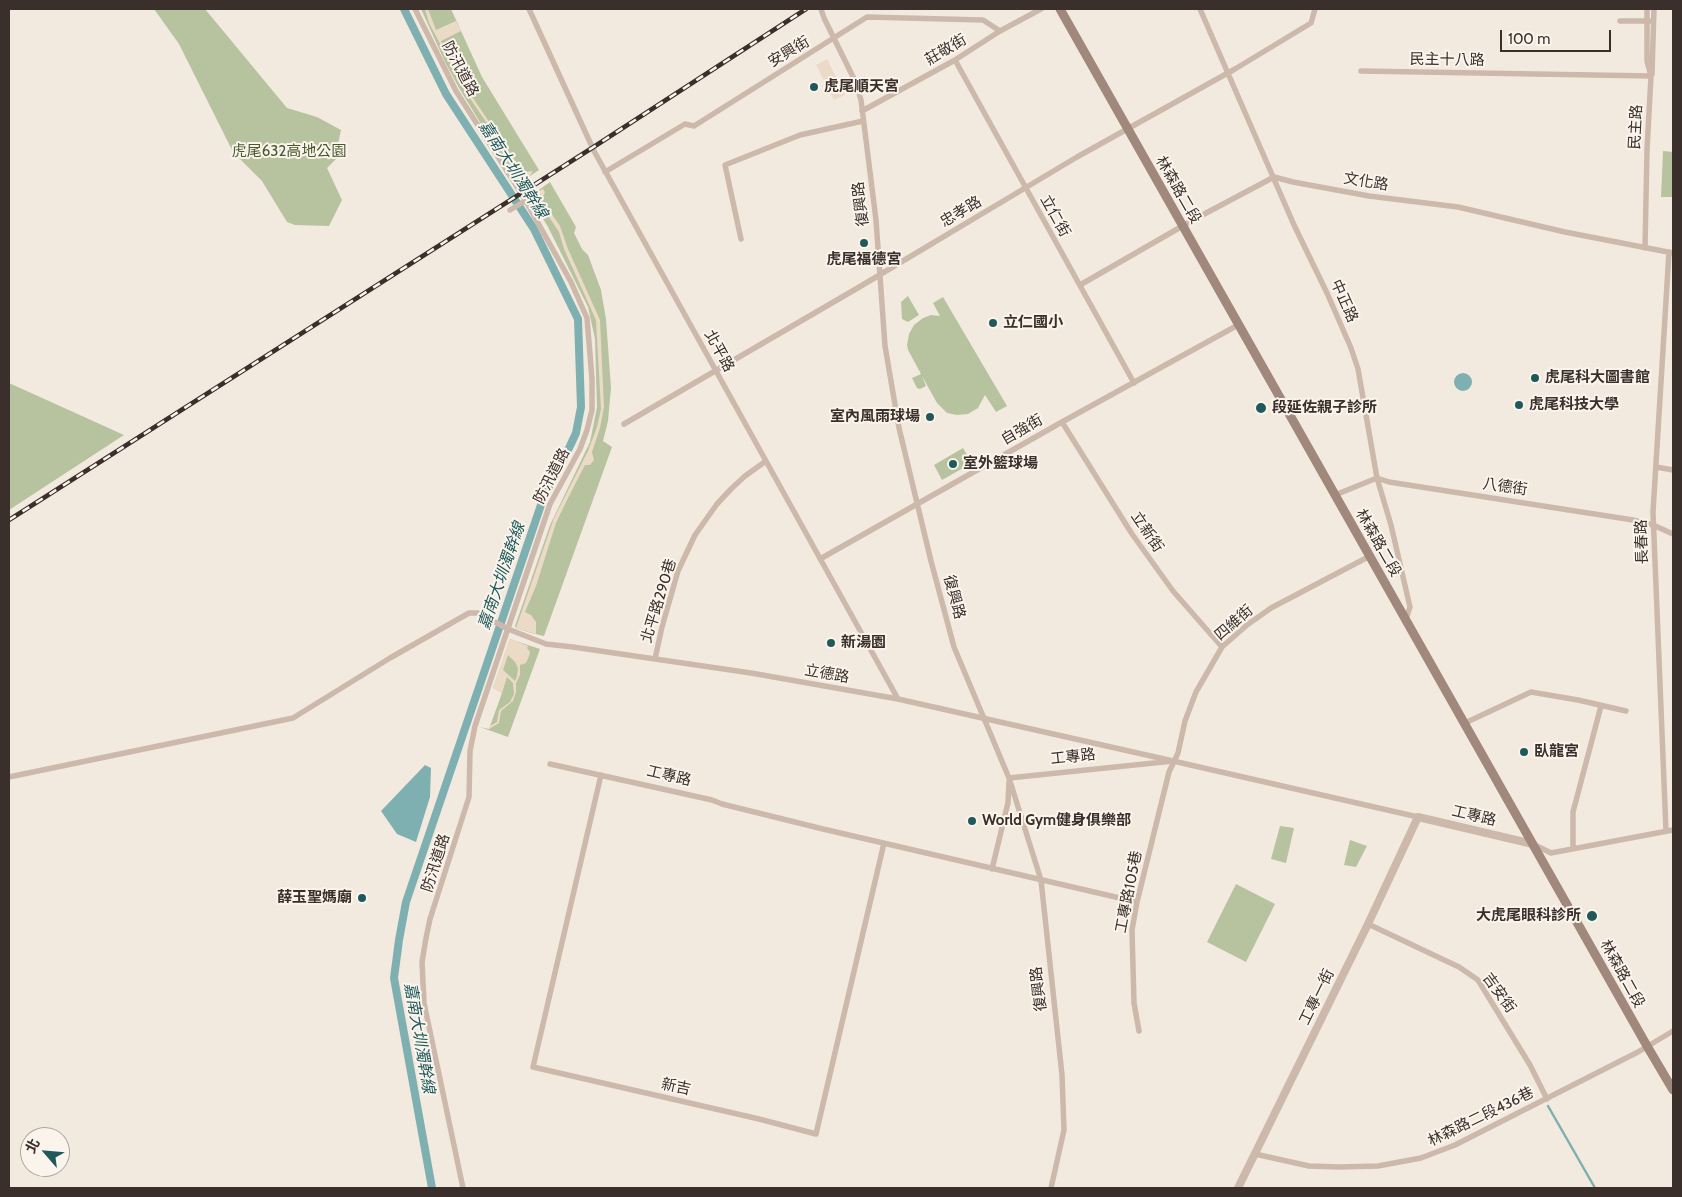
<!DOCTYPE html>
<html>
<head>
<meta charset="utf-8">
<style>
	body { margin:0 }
	#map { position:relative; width:1682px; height:1197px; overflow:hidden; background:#f3eadf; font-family:Cabin,"Noto Sans TC",sans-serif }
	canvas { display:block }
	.frame { position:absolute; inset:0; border:10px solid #3a2f2a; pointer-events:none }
	.north { position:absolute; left:20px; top:1127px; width:50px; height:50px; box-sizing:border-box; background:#faf4ec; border:1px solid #ada59e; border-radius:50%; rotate:297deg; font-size:14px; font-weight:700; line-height:20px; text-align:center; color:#3a2f2a }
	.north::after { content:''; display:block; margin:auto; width:18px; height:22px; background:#1f595c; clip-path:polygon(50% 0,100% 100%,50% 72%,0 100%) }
	.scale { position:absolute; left:1500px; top:30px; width:111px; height:22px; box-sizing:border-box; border:2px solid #3a2f2a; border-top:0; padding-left:6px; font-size:15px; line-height:18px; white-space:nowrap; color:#3a2f2a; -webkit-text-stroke:4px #faf4ec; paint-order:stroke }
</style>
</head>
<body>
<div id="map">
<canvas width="1682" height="1197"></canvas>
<div class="frame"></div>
<div class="north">北</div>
<div class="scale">100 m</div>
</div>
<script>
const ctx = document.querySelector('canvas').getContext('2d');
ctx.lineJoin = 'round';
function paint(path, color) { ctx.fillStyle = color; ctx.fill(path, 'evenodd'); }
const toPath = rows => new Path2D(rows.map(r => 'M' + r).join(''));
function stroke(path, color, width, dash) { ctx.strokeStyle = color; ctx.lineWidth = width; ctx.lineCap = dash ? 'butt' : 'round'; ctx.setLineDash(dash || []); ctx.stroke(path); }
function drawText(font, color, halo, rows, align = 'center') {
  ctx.font = font + ' Cabin,"Noto Sans TC",sans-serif'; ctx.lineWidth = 4; ctx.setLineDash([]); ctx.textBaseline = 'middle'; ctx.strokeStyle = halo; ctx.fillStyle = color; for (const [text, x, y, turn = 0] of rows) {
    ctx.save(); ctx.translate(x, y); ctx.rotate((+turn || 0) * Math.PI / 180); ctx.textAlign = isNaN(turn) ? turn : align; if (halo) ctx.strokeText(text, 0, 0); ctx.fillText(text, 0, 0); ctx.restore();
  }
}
paint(toPath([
	[154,9,205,9,287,108,317,117,341,130,338,144,341,154,327,168,342,200,329,226,295,225,287,222,262,181,233,152,179,44],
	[421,9,451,9,482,77,539,170,518,184,459,88,445,62],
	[1663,151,1673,152,1673,197,1661,197],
	[550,182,576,227,574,233,582,249,588,255,601,290,606,319,611,388,608,421,603,441,612,447,544,636,531,633,516,628,515,626,550,525,590,442,597,407,595,339,588,307,548,227,531,199,533,194],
	[908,296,919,315,908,322,902,319,901,302],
	[943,297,1007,406,996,412,985,395,978,408,968,414,957,415,947,413,937,403,922,376,926,386,920,389,917,388,912,378,921,374,908,350,907,345,909,334,914,325,923,318,931,315,940,316,933,303],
	[9,383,124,435,9,510],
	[963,448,972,463,942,480,934,465],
	[510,639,540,649,508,737,480,727,489,729,502,693,493,688],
	[1280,826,1294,828,1286,863,1271,859],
	[1350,840,1367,846,1356,867,1344,865],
	[1236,884,1275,904,1246,962,1207,942]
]), '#b7c39f');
paint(toPath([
	[425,9,428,9,436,30,456,21,461,31,441,41,467,89,516,162,525,172,533,171,529,177,520,183,518,178,520,172,465,91,429,23],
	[827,59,845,95,834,100,816,65],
	[543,189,545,192,542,200,560,226,568,249,600,320,604,407,600,428,592,452,594,460,590,465,585,465,567,500,556,523,536,586,525,612,531,615,536,622,536,634,516,628,554,518,588,451,597,427,601,409,596,320,564,249,559,232,539,202,535,203,532,200,533,194],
	[511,639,528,646,527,648,530,652,529,656,526,663,520,665,520,675,516,683,516,692,513,701,501,711,499,723,489,729,490,726,497,722,499,710,510,702,514,694,513,683,507,677,502,693,493,688,509,640],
	[508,655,515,662,518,668,517,676,515,681,503,670]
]), '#ebdac6');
paint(toPath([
	'1454 382a9 9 0 1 1 18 0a9 9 0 1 1-18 0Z',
	[425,765,431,768,430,797,416,842,397,834,381,811]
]), '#7eb0b1');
stroke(toPath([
	[1548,1106,1595,1188]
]), '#7eb0b1', 2.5);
stroke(toPath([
	[404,9,446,94,534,229,578,319,581,407,576,433,570,446,544,496,406,902,399,940,394,978,432,1188]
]), '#7eb0b1', 8);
stroke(toPath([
	[415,9,456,91,523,196,571,282,587,318,592,379,592,410,587,430,580,449,550,504,475,726,470,751,469,797,430,919,426,938,422,962,424,1003,463,1188],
	[529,9,594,151,898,699],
	[821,9,824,18,856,83,861,100,876,220,885,346,899,428,931,561,954,647,1009,778,1041,880,1062,1075,1064,1130,1051,1188],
	[1200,9,1294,225,1327,293,1351,348,1358,369,1377,478,1391,525,1410,607,1406,619],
	[1620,21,1650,21],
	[955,60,1134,383],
	[1361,71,1651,76],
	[1652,74,1654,9],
	[862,111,955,60,1000,31,1041,9],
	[605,172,685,124,694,126,867,17,983,20,1000,31],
	[510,210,525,201],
	[741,239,725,165,800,135,863,121],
	[1645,248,1647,150,1651,76,1647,61,1647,9],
	[1080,285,1193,220,1274,177,1293,182,1369,196,1458,207,1565,232,1673,253],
	[1062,422,1132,534,1173,591,1222,647],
	[624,424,861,286,1077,157,1235,69,1311,23,1315,9],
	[1656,467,1673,470],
	[1335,495,1377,478,1389,482,1633,520,1653,525,1673,534],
	[820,559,1062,422,1238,325],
	[655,659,662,627,678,571,695,535,717,504,731,489,745,476,766,461],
	[1465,723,1531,692,1578,700,1626,711],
	[550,764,712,800,722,804,823,829,1137,902],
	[601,775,533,1067,759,1119,816,1134,884,843],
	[9,777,293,718,390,658,469,613,478,613,508,629,546,644,573,647,751,673,898,699,1173,761],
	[1009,778,1173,761,1418,817],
	[1666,831,1653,512,1669,252],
	[1533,844,1551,853,1673,830],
	[1573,848,1573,812,1601,706],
	[992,869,1008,803,1009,782],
	[1368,924,1459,967,1478,980,1530,1065,1547,1099],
	[1139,1031,1134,1003,1132,930,1137,902,1169,772,1178,753,1185,721,1196,692,1222,647,1247,625,1271,608,1370,556],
	[1255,1154,1309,1166,1339,1167,1378,1166,1421,1158,1455,1145,1638,1052,1673,1031]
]), '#ccb9ab', 5.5);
stroke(toPath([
	[1238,1188,1368,924,1418,817,1533,844]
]), '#ccb9ab', 8);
stroke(toPath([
	[1060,9,1647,1046,1673,1090]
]), '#a0887c', 9);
const rail = toPath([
	[9,520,592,148,806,9]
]);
stroke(rail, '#3a2f2a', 4.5);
stroke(rail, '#faf4ec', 2.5, [8]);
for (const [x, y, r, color] of [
	[814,87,5,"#1f595c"],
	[864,243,5,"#1f595c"],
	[993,323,5,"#1f595c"],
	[1535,378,5,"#1f595c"],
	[1519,405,5,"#1f595c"],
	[1261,408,6,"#1f595c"],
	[930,417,5,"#1f595c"],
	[953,464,5,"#1f595c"],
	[831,643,5,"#1f595c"],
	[1524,752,5,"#1f595c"],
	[972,821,5,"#1f595c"],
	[362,898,5,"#1f595c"],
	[1592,916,6,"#1f595c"]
]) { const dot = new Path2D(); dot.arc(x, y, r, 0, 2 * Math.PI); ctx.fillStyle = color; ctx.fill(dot); stroke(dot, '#faf4ec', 2); }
drawText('15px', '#3a2f2a', '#faf4ec', [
	["莊敬街",946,50,-31],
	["安興街",789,52,-31],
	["民主十八路",1447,60,1],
	["防汛道路",460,69,62],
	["民主路",1636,127,-87],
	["文化路",1366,182,9],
	["林森路二段",1178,190,60],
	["復興路",861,204,-97],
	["忠孝路",961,212,-31],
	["立仁街",1055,216,61],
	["中正路",1344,301,66],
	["北平路",719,351,61],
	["自強街",1022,430,-30],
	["防汛道路",552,476,-63],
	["八德街",1505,487,8],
	["立新街",1147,532,56],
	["長春路",1642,542,-92],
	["林森路二段",1378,543,60],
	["復興路",954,597,75],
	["北平路290巷",659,601,-73],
	["四維街",1234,623,-41],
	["立德路",827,674,10],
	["工專路",1073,757,-6],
	["工專路",669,776,13],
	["工專路",1474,816,13],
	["防汛道路",436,863,-72],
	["工專路105巷",1129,892,-79],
	["林森路二段",1622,974,61],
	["復興路",1039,989,-97],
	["吉安街",1499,993,54],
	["工專一街",1317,997,-64],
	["新吉",676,1087,12],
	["林森路二段436巷",1481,1117,-26]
]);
drawText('bold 15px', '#3a2f2a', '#faf4ec', [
	["虎尾順天宮",824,87],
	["虎尾福德宮",864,260,"center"],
	["立仁國小",1003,323],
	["虎尾科大圖書館",1545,378],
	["虎尾科技大學",1529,405],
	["段延佐親子診所",1272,408],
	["室內風雨球場",920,417,"right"],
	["室外籃球場",963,464],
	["新湯園",841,643],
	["臥龍宮",1534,752],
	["World Gym健身俱樂部",982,821],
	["薛玉聖媽廟",352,898,"right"],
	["大虎尾眼科診所",1581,916,"right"]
], 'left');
drawText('15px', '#49582d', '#faf4ec', [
	["虎尾632高地公園",289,152]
]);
drawText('italic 16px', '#1f595c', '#faf4ec', [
	["嘉南大圳濁幹線",513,170,57],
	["嘉南大圳濁幹線",502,576,-71],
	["嘉南大圳濁幹線",419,1038,80]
]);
</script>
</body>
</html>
